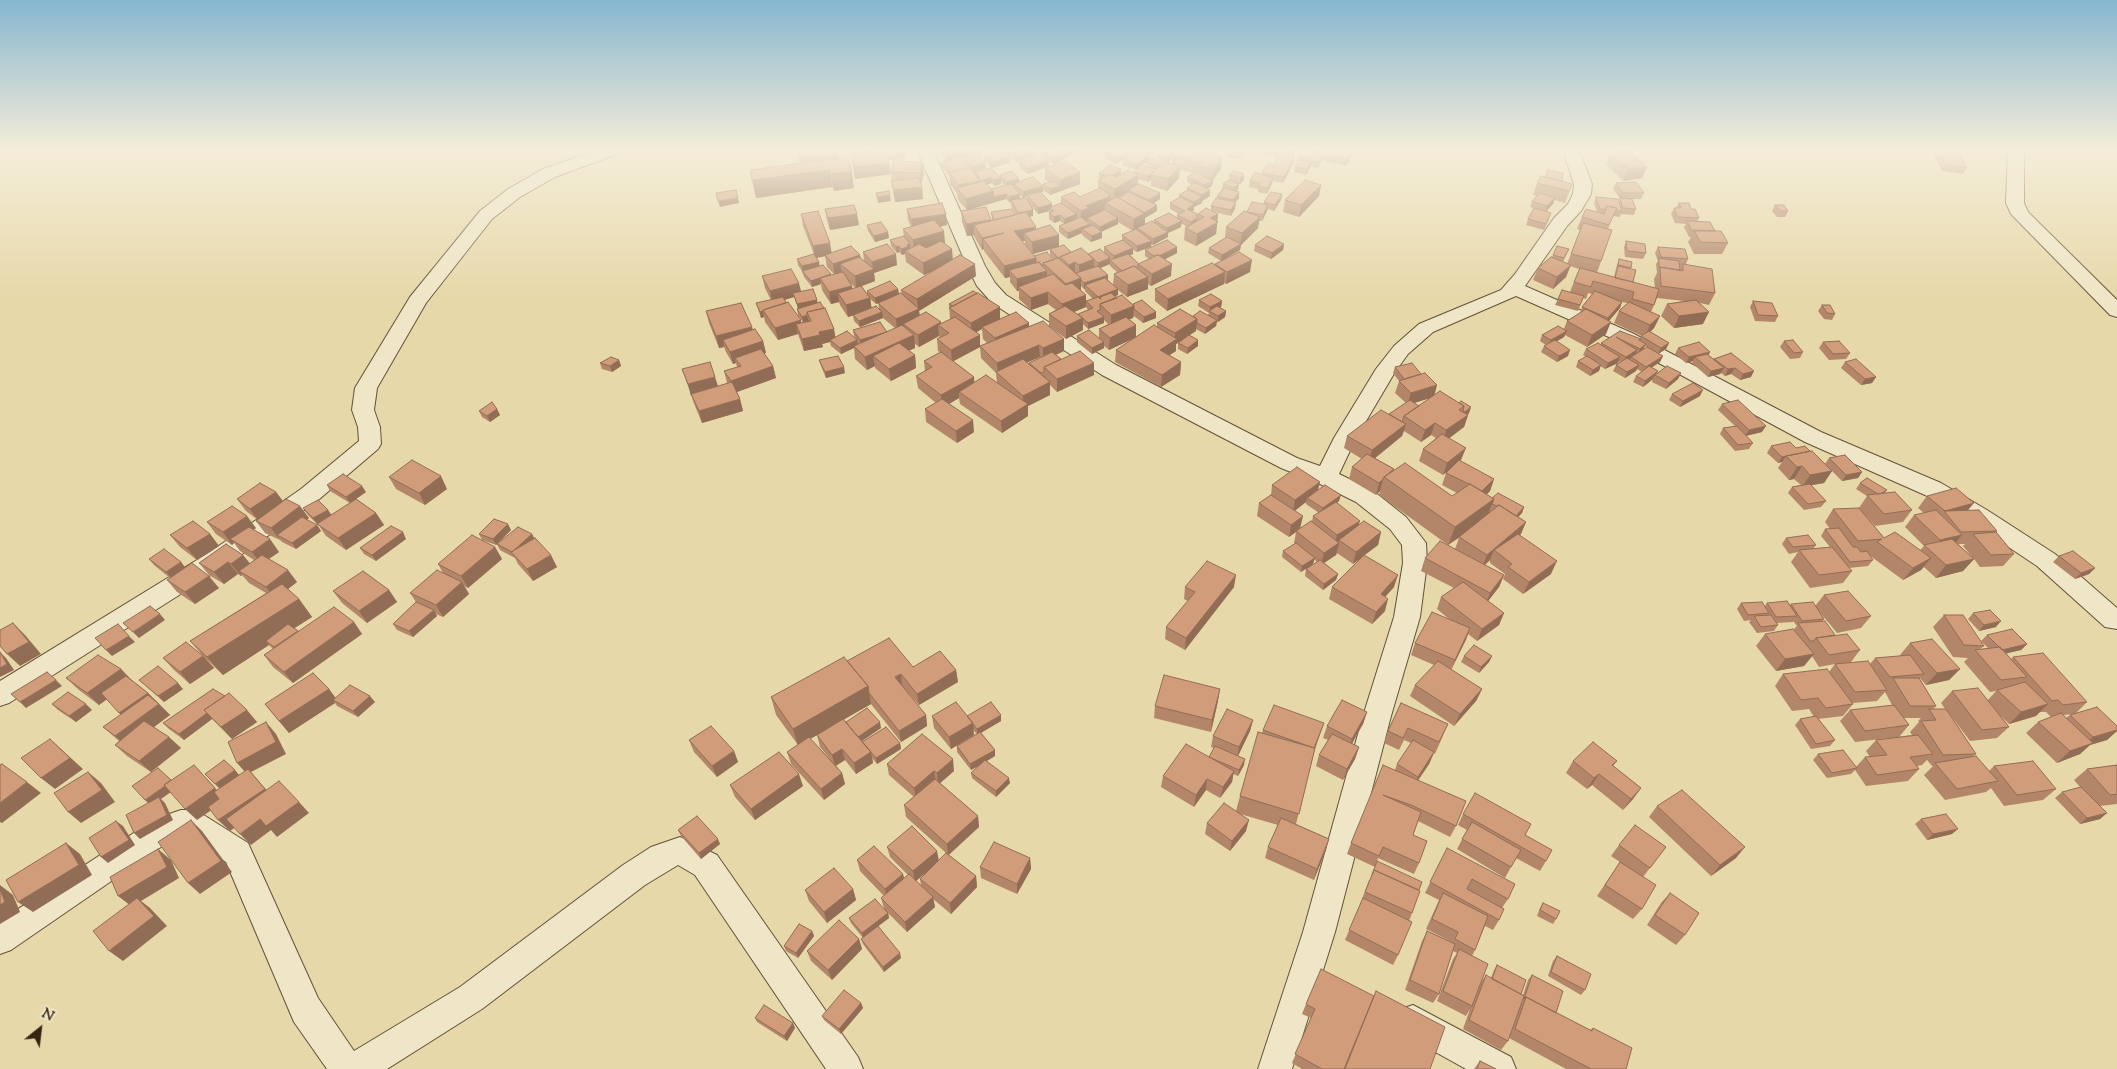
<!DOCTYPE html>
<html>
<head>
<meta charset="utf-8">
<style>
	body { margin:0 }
	#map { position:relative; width:2117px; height:1069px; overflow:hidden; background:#e7d8a9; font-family:"Sorts Mill Goudy",serif }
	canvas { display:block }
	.north { position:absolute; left:15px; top:1004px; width:50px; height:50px; -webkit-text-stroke:4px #efe6c7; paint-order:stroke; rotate:29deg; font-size:14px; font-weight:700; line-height:20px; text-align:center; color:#372412 }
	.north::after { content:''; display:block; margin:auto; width:18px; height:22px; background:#372412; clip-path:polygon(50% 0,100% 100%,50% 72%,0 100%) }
</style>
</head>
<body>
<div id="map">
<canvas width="2117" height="1069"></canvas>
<div class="north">N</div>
</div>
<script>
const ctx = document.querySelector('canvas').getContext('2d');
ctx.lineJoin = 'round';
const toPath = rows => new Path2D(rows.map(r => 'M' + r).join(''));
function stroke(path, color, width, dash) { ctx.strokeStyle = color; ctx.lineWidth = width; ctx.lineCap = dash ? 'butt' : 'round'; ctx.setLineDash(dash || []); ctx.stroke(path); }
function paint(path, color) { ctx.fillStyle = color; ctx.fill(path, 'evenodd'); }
const minor = toPath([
	[597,150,619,150,617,154,555,177,520,197,492,219,426,303,377,388,374,410,380,427,381,444,378,449,317,501,228,564,9,703,0,706,0,681,210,552,301,489,359,441,358,427,352,410,355,388,410,297,480,211,508,189,543,169,597,150],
	[917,150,933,150,985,266,995,283,1006,295,1116,365,1297,458,1320,466,1334,438,1376,369,1394,346,1419,324,1501,290,1515,274,1554,218,1568,204,1573,194,1574,184,1563,150,1579,150,1592,184,1591,194,1581,211,1567,226,1525,286,1632,333,1821,432,1941,483,1987,510,2055,554,2117,608,2117,629,2105,627,2037,566,1971,522,1925,495,1805,442,1618,341,1516,296,1433,332,1408,354,1395,372,1356,438,1339,474,1372,490,1406,517,1426,543,1427,563,1420,617,1391,716,1335,932,1292,1069,1258,1069,1303,932,1363,716,1394,617,1403,563,1402,545,1390,529,1356,502,1318,483,1281,468,1102,375,992,303,977,286,967,266,917,150],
	[2008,150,2024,150,2024,203,2028,212,2117,300,2117,317,2110,315,2011,214,2006,203,2008,150],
	[181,810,192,810,202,814,248,843,318,998,354,1051,460,987,623,865,651,847,680,837,717,855,858,1057,863,1069,826,1069,695,875,678,865,645,885,482,1009,387,1069,327,1069,294,1022,226,862,188,836,174,838,11,950,0,954,0,921,155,819,181,810],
	[1413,1005,1511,1057,1516,1069,1466,1069,1401,1033,1397,1021,1401,1009,1413,1005]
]);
stroke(minor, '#635138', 2);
paint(minor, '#efe6c7');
paint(toPath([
	[797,150,838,150,838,158,854,188,834,191,832,187,756,198,810,162,799,162],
	[851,150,905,150,906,159,889,160,891,174,855,179,851,154,852,154],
	[940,150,984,150,984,152,978,154,985,163,986,169,1000,176,1000,175,1019,179,1019,181,1043,192,1041,192,1052,204,1052,207,1061,203,1061,197,1080,197,1098,190,1098,181,1101,180,1099,179,1099,173,1121,174,1134,173,1136,170,1122,165,1123,160,1123,159,1116,164,1105,159,1105,153,1107,152,1101,150,1131,150,1131,153,1143,165,1147,167,1147,162,1157,157,1157,155,1215,156,1222,158,1221,169,1213,180,1212,186,1207,189,1210,196,1202,201,1202,203,1194,207,1194,210,1192,211,1197,214,1211,211,1211,206,1217,198,1217,196,1222,189,1223,184,1229,180,1229,175,1244,180,1240,184,1239,184,1238,189,1236,191,1239,192,1239,198,1235,202,1236,202,1235,208,1231,216,1214,212,1218,214,1216,234,1196,246,1184,240,1185,228,1187,227,1181,223,1181,227,1168,233,1168,237,1153,245,1151,244,1137,252,1133,250,1133,254,1130,255,1139,264,1149,259,1145,256,1145,250,1177,253,1165,259,1171,276,1151,286,1148,284,1148,289,1127,297,1118,290,1118,295,1115,296,1117,298,1133,304,1156,312,1156,318,1143,323,1134,316,1133,318,1129,319,1136,325,1136,337,1157,327,1157,323,1193,316,1208,315,1209,313,1198,306,1199,300,1222,301,1221,307,1220,308,1226,311,1225,317,1218,322,1217,322,1216,326,1205,334,1196,329,1196,331,1189,335,1198,340,1198,346,1187,354,1178,349,1178,343,1180,341,1176,344,1176,351,1169,355,1181,362,1180,375,1161,387,1115,362,1116,350,1133,339,1109,350,1104,346,1104,348,1092,354,1077,342,1077,336,1099,338,1099,329,1108,324,1104,320,1104,323,1088,329,1083,324,1083,330,1066,339,1049,326,1049,314,1056,310,1048,304,1031,310,1019,299,1019,291,1017,291,1010,282,1010,277,1005,278,984,251,984,249,982,250,974,236,974,235,967,236,962,222,961,211,967,210,958,200,957,194,950,184,949,176,942,167,941,162,946,160,941,155],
	[963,157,964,162,967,167,960,158],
	[1172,157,1172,164,1168,163],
	[1180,170,1194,173,1187,177,1187,182,1192,185,1187,188,1187,190,1179,195,1179,198,1170,203,1170,209,1179,214,1177,215,1177,218,1154,220,1154,222,1145,224,1145,218,1157,211,1157,205,1153,203,1160,199,1138,185,1138,179,1148,182,1151,179,1151,186,1167,191,1179,178],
	[1001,182,1004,185,991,189,987,185,992,183,994,186,1001,184],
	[1020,195,1023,198,1027,196,1027,199,1020,199],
	[1006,199,1010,203,1011,202,1011,206,1016,215,991,212,992,220,991,220,972,209],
	[1030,205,1038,214,1049,211,1049,219,1054,223,1060,221,1064,224,1059,226,1059,232,1068,239,1082,233,1082,235,1091,242,1102,238,1102,231,1118,224,1118,222,1133,231,1122,235,1122,240,1104,247,1104,252,1088,254,1071,252,1059,246,1036,230,1029,217,1033,216,1033,210],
	[1022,241,1025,241,1025,244,1033,254,1050,249,1050,255,1054,260,1034,256],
	[1110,259,1112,260,1110,260,1110,266,1117,272,1114,274,1113,285,1108,280,1100,268,1110,264],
	[1081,286,1084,289,1085,289,1085,291,1093,299,1086,301,1080,290,1081,290],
	[1086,307,1088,310,1078,315,1074,312],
	[1005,150,1037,150,1037,154,1016,162,1010,158,1010,163,991,168,984,160,984,154,1005,152],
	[1041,150,1084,150,1077,154,1074,152,1074,154,1054,164,1049,162,1049,166,1028,174,1020,168,1019,163,1042,155,1042,150],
	[1137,150,1159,150,1152,155],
	[1226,150,1246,150,1241,158,1228,158,1228,156,1226,155],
	[1255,150,1296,150,1296,152,1293,156,1294,162,1283,183,1273,181,1267,194,1258,192,1258,189,1249,187,1250,181,1262,174,1273,165,1277,157,1255,152],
	[1298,150,1347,150,1351,157,1346,166,1322,160,1317,168,1310,166,1306,175,1294,172,1295,167,1298,162,1298,157,1301,154,1297,153],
	[1606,150,1635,150,1633,154,1647,167,1642,178,1623,181,1606,164,1609,156],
	[1936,150,1952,150,1967,168,1963,174,1942,171,1933,154],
	[894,161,924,173,921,184,923,199,895,202,893,193,891,172],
	[1045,168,1080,172,1080,184,1050,195,1043,190,1043,184,1049,182,1045,180],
	[1547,170,1562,181,1572,184,1565,203,1554,200,1553,204,1546,212,1549,219,1544,230,1526,225,1528,219,1539,210,1530,207,1532,201,1537,196,1533,195,1537,183,1545,177],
	[1616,183,1644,193,1641,199,1630,199,1636,209,1634,215,1621,214,1620,217,1613,216,1608,229,1601,261,1597,273,1614,277,1617,265,1619,259,1632,262,1630,269,1633,282,1655,288,1654,279,1657,273,1656,264,1658,261,1655,253,1658,247,1688,259,1686,264,1715,293,1709,305,1700,303,1703,324,1674,328,1661,316,1667,304,1684,301,1657,298,1651,312,1660,316,1654,328,1650,332,1669,343,1666,349,1658,354,1645,346,1643,350,1663,356,1660,362,1651,368,1657,374,1681,373,1678,379,1666,389,1652,382,1653,379,1643,387,1633,382,1636,376,1642,372,1637,369,1636,371,1625,378,1613,371,1616,365,1620,362,1619,361,1618,363,1605,369,1600,366,1599,371,1590,376,1576,367,1578,361,1586,357,1583,355,1586,349,1601,344,1601,343,1640,339,1642,336,1614,323,1619,311,1628,303,1621,302,1620,308,1609,321,1606,334,1587,347,1565,335,1564,337,1557,341,1568,356,1557,362,1541,352,1544,346,1546,345,1540,341,1542,335,1564,329,1567,321,1580,313,1582,307,1592,294,1588,293,1586,299,1583,298,1578,311,1555,305,1558,299,1570,292,1579,269,1570,266,1566,277,1553,289,1533,280,1538,268,1552,257,1553,255,1569,249,1563,262,1567,264,1580,230,1577,229,1582,217,1597,212,1594,203,1596,197,1619,201,1620,198,1613,189],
	[1321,185,1319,196,1299,217,1283,212,1285,200],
	[1282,194,1281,200,1274,211,1268,209,1262,221,1259,221,1258,228,1241,245,1240,250,1226,258,1250,272,1226,284,1224,283,1224,284,1167,311,1155,301,1155,289,1215,265,1215,264,1221,261,1208,253,1209,248,1225,238,1226,227,1247,212,1263,204,1264,202],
	[1679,203,1691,209,1699,218,1697,222,1715,231,1728,243,1722,254,1694,254,1688,242,1691,237,1689,237,1684,227,1686,224,1675,223,1671,214,1674,208,1676,208],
	[1775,205,1788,211,1785,217,1777,217,1772,211],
	[825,209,859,225,830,230,827,221],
	[907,209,947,225,940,227,945,243,944,243,953,260,976,276,919,311,920,315,941,322,941,324,950,319,949,304,1000,307,1000,319,1029,326,1064,339,1064,351,1056,355,1061,359,1094,375,1057,392,1050,385,1050,395,1028,406,1028,416,1002,433,960,404,959,398,949,404,974,432,957,443,926,422,925,409,936,403,918,388,916,376,925,371,924,361,940,352,938,351,937,339,940,337,939,336,919,347,915,344,915,348,908,351,915,355,916,368,891,381,875,368,875,366,867,370,855,359,854,348,841,354,831,346,830,342,822,344,823,347,804,351,798,334,778,340,765,322,764,317,761,318,756,303,771,300,765,288,762,276,801,291,817,300,817,302,834,329,835,337,856,339,854,336,853,330,887,332,895,328,883,318,860,327,854,321,853,315,854,315,848,317,840,305,839,302,831,304,822,290,821,284,812,287,804,277,802,271,798,265,797,259,814,254,803,226,801,214,832,253,860,255,861,258,864,261,863,252,897,265,874,273,875,281,862,286,867,294,867,291,898,289,899,294,902,294,901,290,941,267,924,275,906,262,905,254,902,255,899,252,897,253,891,246,890,240,904,237,903,229,911,227,908,220],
	[825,256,827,267,834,274,831,275,820,266,816,258],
	[850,283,856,288,852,289],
	[794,297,798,308,797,309,798,315,803,322,801,323,786,303,785,300],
	[870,299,876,304,878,303,879,308,871,308],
	[982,329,983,339,987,343,980,346,976,332],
	[980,347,981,358,996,373,997,383,974,382,974,377,953,361],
	[1040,357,1040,358,1029,363,1029,364,1027,362],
	[867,225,888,232,889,238,875,242,868,231],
	[1626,241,1646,253,1643,259,1625,257,1624,247],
	[1284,244,1283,250,1271,259,1254,251,1255,245],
	[1753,301,1778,316,1775,322,1755,321,1750,307],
	[1822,305,1835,314,1832,320,1824,319,1818,311],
	[706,311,752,327,753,330,763,341,766,353,764,353,773,366,776,378,737,392,740,399,743,411,702,423,695,406,682,369,718,386,727,383,724,371,737,367,736,363,733,364,726,352,724,347,719,348,709,323],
	[1784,341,1803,352,1800,358,1790,359,1780,347],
	[1823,342,1850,353,1846,359,1829,360,1819,348],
	[1678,348,1708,355,1714,359,1731,353,1751,377,1740,380,1731,374,1725,376,1721,373,1720,374,1708,377,1692,363,1693,361,1686,363,1675,354],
	[619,360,621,366,612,372,602,369,600,363],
	[819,360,845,373,826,378,821,366],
	[1845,362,1876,377,1872,383,1861,385,1841,368],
	[1395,367,1434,395,1471,407,1469,413,1468,415,1464,427,1449,438,1461,460,1460,461,1494,479,1490,491,1486,494,1492,498,1524,507,1522,513,1518,517,1526,522,1520,535,1551,574,1523,594,1503,579,1505,574,1490,563,1490,560,1485,565,1504,575,1499,587,1488,601,1504,613,1499,625,1477,641,1468,634,1451,670,1482,689,1476,701,1454,726,1410,696,1415,685,1434,665,1411,655,1415,643,1449,619,1437,609,1441,597,1454,588,1421,571,1425,558,1455,549,1459,538,1448,545,1379,495,1380,491,1376,495,1349,479,1352,467,1362,459,1344,448,1347,436,1389,414,1406,403,1395,393,1399,381,1393,373],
	[1430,398,1419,406,1414,403],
	[1404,431,1421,442,1431,435,1436,438,1423,449,1419,461,1443,475,1448,471,1446,473,1442,485,1457,493,1452,496,1394,471,1394,469,1375,458,1402,436],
	[1672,394,1700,396,1680,407,1669,400],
	[1722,404,1762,432,1746,436,1753,443,1749,449,1735,451,1720,434,1723,428,1735,426,1718,410],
	[497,409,500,415,490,422,482,417,479,411],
	[1771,446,1796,448,1810,451,1825,464,1829,458,1862,472,1858,478,1842,481,1832,471,1824,483,1811,485,1826,501,1821,507,1804,510,1788,493,1792,487,1801,485,1794,479,1789,480,1778,468,1782,462,1778,463,1767,453],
	[389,477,447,489,425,505,396,489],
	[1860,483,1887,490,1885,493,1912,510,1903,522,1875,526,1863,512,1884,538,1920,550,1924,546,1905,527,1914,515,1924,513,1918,508,1927,496,1967,510,1997,531,1995,532,2014,554,2003,566,1980,567,1974,559,1963,571,1936,578,1924,567,1921,570,1903,580,1869,555,1873,560,1868,566,1849,568,1852,571,1843,583,1810,588,1791,562,1798,552,1789,554,1782,544,1786,538,1816,545,1813,549,1830,547,1821,536,1825,529,1830,529,1825,522,1833,509,1859,508,1867,496,1856,489],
	[1958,544,1965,544,1963,546,1973,558],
	[327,485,366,492,356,499,376,513,384,525,346,550,326,536,318,524,317,524,307,514,303,508,328,510,331,515,350,503,330,491],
	[1272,485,1318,490,1339,501,1337,503,1359,525,1381,532,1378,545,1364,555,1394,587,1385,597,1385,611,1372,624,1329,599,1332,587,1362,557,1353,564,1337,553,1336,555,1324,563,1338,574,1336,580,1323,590,1305,576,1306,569,1317,562,1314,559,1313,564,1301,572,1282,557,1283,551,1295,544,1294,543,1296,532,1289,537,1257,516,1259,503,1271,495],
	[1306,502,1306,504,1319,513,1313,516,1312,522,1300,528,1295,511],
	[276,492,283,501,309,518,307,520,317,525,321,531,296,549,282,542,280,540,265,533,256,521,258,520,246,511,237,499],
	[207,522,256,528,254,530,279,552,269,559,297,582,288,589,299,599,312,617,294,628,298,631,354,622,362,634,293,683,273,667,264,655,273,649,269,645,223,675,206,659,214,668,190,684,174,670,163,658,203,656,190,641,266,593,249,583,242,575,241,576,238,574,224,584,209,575,199,563,226,544,250,564,254,560,240,551,234,543,232,545,216,534],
	[511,530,498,543,532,534,535,539,557,567,533,581,518,564,515,558,500,550,497,544,496,545,482,540,479,534],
	[210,534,219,546,197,560,180,547,170,535],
	[406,539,376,561,364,554,360,548],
	[495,547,502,559,468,588,464,586,469,594,443,617,436,614,437,616,413,637,397,630,393,624,416,602,410,593,443,573,438,564],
	[2059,556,2095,568,2089,574,2075,579,2053,562],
	[149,559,181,562,185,567,219,588,195,604,177,592,167,580,170,578,154,565],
	[1185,587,1234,587,1185,650,1165,639,1166,627,1188,601,1184,599],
	[389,590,397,602,367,623,342,603,333,591],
	[1824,595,1871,616,1861,628,1837,633,1818,610,1824,619,1822,622,1835,635,1860,650,1851,662,1870,664,1875,658,1901,656,1900,655,1910,643,1960,669,1949,680,1926,685,1920,678,1920,679,1936,706,1933,709,1945,709,1941,703,1952,691,1988,700,1996,691,1990,692,1964,662,1968,658,1953,657,1933,627,1944,615,1984,646,1980,649,1988,648,1981,641,1987,635,2027,644,2021,650,2006,653,2011,659,2013,657,2087,702,2075,714,2063,715,2066,718,2070,715,2117,726,2117,731,2107,740,2090,745,2080,754,2057,763,2026,733,2038,722,2051,717,2046,712,2039,712,2036,716,2009,724,2001,716,2009,727,1997,738,1970,741,1948,712,1976,754,1973,756,1989,771,1994,766,2056,789,2043,800,2004,806,1991,788,1986,792,1945,800,1924,775,1933,766,1932,766,1927,760,1922,765,1917,766,1919,769,1908,781,1866,786,1855,770,1851,774,1827,778,1813,760,1818,754,1856,767,1865,757,1870,757,1866,751,1876,740,1912,735,1910,732,1919,722,1918,721,1921,718,1904,718,1909,725,1899,737,1855,742,1840,721,1850,710,1892,705,1885,692,1877,701,1853,703,1853,704,1843,716,1818,719,1835,740,1830,746,1811,749,1795,725,1800,719,1814,717,1809,709,1792,711,1775,686,1783,674,1829,672,1835,664,1819,667,1812,656,1804,666,1776,671,1756,646,1765,634,1796,633,1794,629,1797,626,1793,621,1793,622,1777,623,1778,625,1774,631,1757,633,1749,622,1751,620,1744,621,1737,609,1741,603,1765,606,1767,603,1790,605,1791,604,1815,606],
	[1973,613,1996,627,1979,631,1968,619],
	[1464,656,1492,656,1489,662,1479,673,1461,662],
	[847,661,956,670,958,682,919,705,902,686,926,715,927,726,901,742,871,704,844,719,846,722,881,728,862,741,862,742,900,743,901,749,877,764,872,758,873,763,856,774,845,760,836,766,842,773,845,784,824,800,791,764,787,752,798,745,776,715,771,697],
	[826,730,817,735,820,747,831,760,810,739],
	[121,669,132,680,148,693,170,715,154,727,181,748,151,772,127,756,115,745,119,741,103,727,121,714,107,699,99,705,79,690,66,678],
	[139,680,183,689,164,702],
	[213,689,257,722,232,739,212,719,184,740,169,729,163,723],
	[329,689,335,698,375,702,358,717,337,706,335,703,289,733,265,704],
	[1218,701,1211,732,1154,718,1155,706],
	[1401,703,1448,724,1435,754,1434,753,1429,764,1418,780,1456,826,1450,837,1418,821,1413,835,1419,863,1414,874,1378,858,1375,867,1347,854,1351,843,1395,770,1397,764,1411,743,1404,740,1399,750,1384,743,1388,731],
	[52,704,92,710,76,722,58,710],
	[1367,712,1363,724,1352,744,1359,747,1355,759,1343,780,1316,766,1319,755,1328,740,1323,738,1327,726],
	[932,716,967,716,1001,721,981,733,995,750,995,756,987,761,1010,783,996,797,972,778,971,773,979,766,971,770,957,752,957,746,977,734,973,730,974,735,951,749,934,728],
	[1253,720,1250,731,1238,756,1244,765,1238,776,1233,774,1232,782,1220,798,1206,790,1194,807,1161,787,1163,776,1209,757,1214,748,1211,747,1213,736],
	[1324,723,1314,752,1296,824,1329,839,1314,880,1265,858,1268,847,1278,825,1240,814,1246,831,1230,851,1205,834,1207,823,1236,811,1240,796,1263,730],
	[689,740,734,751,738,762,717,777,694,752],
	[1573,761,1617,761,1613,766,1641,788,1633,799,1623,810,1592,785,1587,789,1566,773],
	[887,764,954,771,940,783,978,816,979,827,949,855,976,876,977,887,951,914,933,899,935,907,907,932,884,909,888,913,889,918,878,926,901,958,884,972,863,944,861,939,863,938,851,923,849,918,884,908,881,898,884,896,860,871,857,860,903,874,904,878,908,875,890,857,887,847,939,860,946,853,906,817,904,805,914,797,889,775],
	[930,869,920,879,921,885,916,881],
	[2117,765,2117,804,2100,806,2107,813,2100,819,2080,824,2055,798,2062,792,2080,787,2074,780,2087,769],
	[730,785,803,786,755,820,735,797],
	[1657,806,1736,858,1711,876,1649,817],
	[1463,814,1525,835,1546,861,1540,871,1516,858,1505,878,1457,849,1467,830,1458,825],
	[1921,819,1952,834,1927,840,1915,824],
	[678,830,720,844,701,859,681,836],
	[1619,845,1666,847,1643,877,1642,909,1633,919,1597,896,1620,862,1611,856],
	[1447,848,1508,899,1502,908,1499,920,1493,930,1485,926,1475,950,1472,956,1481,982,1486,975,1491,978,1494,970,1497,965,1521,994,1523,995,1528,980,1532,975,1556,1013,1590,1030,1593,1028,1626,1069,1566,1069,1509,1038,1508,1041,1501,1050,1463,1029,1470,1009,1466,1016,1437,1001,1453,959,1457,953,1453,951,1439,994,1433,1003,1405,990,1422,941,1427,931,1452,942,1426,929,1439,900,1425,893],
	[1030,858,1031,869,1017,894,981,878,980,867],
	[1369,880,1412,913,1409,921,1398,955,1393,965,1345,940,1361,902],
	[853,889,856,900,827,923,809,901,805,890],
	[1670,893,1685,935,1676,945,1647,925,1661,903],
	[1543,903,1556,919,1553,924,1537,916,1540,908],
	[812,931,814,936,798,958,786,951,784,946],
	[859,939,862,949,832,980,811,961,807,951],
	[1557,956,1585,990,1581,995,1548,976,1553,961],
	[861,1003,863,1008,841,1034,824,1020,822,1016],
	[1306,1004,1430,1069,1302,1069,1292,1063,1311,1018,1302,1014],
	[755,1018,795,1028,787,1041,757,1022],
	[1480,1061,1496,1069,1474,1069]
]), '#b48669');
paint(toPath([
	[836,150,838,150,838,160],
	[945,150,984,150,984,152,947,162],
	[1019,150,1037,150,1037,154,1016,162,1016,151],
	[1060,150,1074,150,1074,154,1054,164,1054,153],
	[1077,150,1084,150,1077,154],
	[1129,150,1131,150,1131,154,1116,164,1117,158],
	[1152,150,1159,150,1152,155],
	[1175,150,1179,150,1172,157,1168,163,1160,166,1168,161,1168,158],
	[1244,150,1246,150,1241,158,1242,152],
	[1291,150,1296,150,1296,152,1290,160],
	[1353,151,1351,157,1346,166,1347,160],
	[1323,154,1322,160,1317,168,1318,162],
	[1149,155,1149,161,1136,170,1136,165],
	[1295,156,1294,162,1283,183,1284,177],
	[1010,157,1010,163,991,168,991,162],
	[1222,158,1221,169,1212,181,1213,181,1212,186,1204,191,1204,185,1212,181,1213,170],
	[1049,160,1049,166,1028,174,1028,169],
	[922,162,924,173,921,184,920,173],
	[1311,162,1310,168,1306,175,1307,169],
	[889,163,891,174,855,179,854,167],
	[985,163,986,169,971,172,971,167],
	[1180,166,1179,178,1167,191,1168,179],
	[1647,167,1642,178,1623,181,1628,169],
	[1121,169,1121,175,1110,183,1110,177],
	[1156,169,1151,175,1151,179,1148,182,1148,176],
	[830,170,832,187,756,198,752,180],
	[852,171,854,188,834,191,831,174],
	[1080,172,1080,184,1050,195,1050,189,1060,186,1060,180],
	[1244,174,1244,180,1240,184,1240,178],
	[1138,175,1137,186,1128,190,1128,192,1114,201,1115,189],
	[991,178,992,183,959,191,958,185],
	[1001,178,1001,184,994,186,994,180],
	[1273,178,1272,183,1267,194,1268,188],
	[1019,179,1019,184,1014,183,1014,186,1006,188,1006,182],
	[1239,184,1238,189,1232,194,1233,188],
	[1321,185,1319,196,1299,217,1301,205],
	[1043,186,1043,192,1028,196,1027,195,1027,196,1023,198,1023,192],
	[922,187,923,199,895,202,894,190],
	[1210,190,1210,196,1202,201,1202,203,1194,207,1194,210,1186,214,1187,209,1193,205,1194,202,1201,197,1202,195],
	[993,191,1006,194,1006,199,967,210,966,199],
	[1239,192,1239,198,1232,206,1233,200],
	[1160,193,1160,199,1149,206,1149,200],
	[1020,194,1020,200,1011,200,1011,202,1010,203,1009,197],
	[1282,194,1281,200,1274,211,1275,205],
	[890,195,891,201,878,203,877,197],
	[1111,196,1111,206,1105,203,1105,210,1089,217,1089,219,1087,218,1087,221,1081,223,1081,211,1086,206],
	[738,198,739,203,720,207,718,201],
	[1555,198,1553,204,1545,212,1547,206],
	[1236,202,1235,208,1231,216,1231,210],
	[1052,204,1052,210,1049,208,1049,211,1038,214,1038,208],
	[1157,205,1157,211,1145,218,1145,225,1133,231,1134,219],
	[1268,205,1267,211,1262,221,1263,215],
	[1033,210,1033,216,1018,219,1018,213],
	[857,214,859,225,830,230,828,218],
	[946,214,947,225,913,231,911,219],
	[1077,214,1077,220,1064,225,1065,219],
	[1218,214,1216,234,1196,246,1197,234,1210,218],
	[1060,215,1060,221,1054,223,1054,217],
	[1260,217,1258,228,1241,245,1240,250,1221,261,1222,255,1240,245,1242,233],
	[1118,218,1118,224,1099,233,1100,227],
	[1197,218,1196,224,1191,228,1191,222],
	[991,220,974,225,974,235,967,236,966,224],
	[1182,221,1181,227,1168,233,1168,237,1153,245,1153,239,1167,232,1167,228],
	[1090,224,1090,230,1082,229,1082,233,1068,239,1068,233],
	[1036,227,1036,239,1024,233,1025,241,1014,243,1014,231],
	[944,231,945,243,914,252,913,240],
	[888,232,889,238,875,242,874,236],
	[1102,232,1102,238,1091,242,1092,236],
	[1004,233,983,239,984,249,982,250,982,238],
	[1059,235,1059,247,1033,254,1032,242],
	[1152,241,1151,247,1137,252,1137,246],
	[830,243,832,255,815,258,813,246],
	[910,244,910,250,905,251,905,254,902,255,901,249,907,245],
	[1284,244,1283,250,1271,259,1272,253],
	[899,246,899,252,897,253,896,247],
	[1177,247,1177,253,1156,264,1156,258],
	[1133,248,1133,254,1114,262,1114,256],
	[952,249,953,261,924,275,923,263],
	[896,254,897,265,874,273,875,281,856,288,855,276,873,269,872,262],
	[860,255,862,267,840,264,842,274,835,276,833,264],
	[1036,258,1036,270,1009,270,1010,277,1005,278,1004,266],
	[1110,258,1110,264,1098,269,1098,263],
	[1094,259,1094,271,1079,277,1079,265],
	[1252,260,1250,272,1226,284,1227,272],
	[819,262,820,268,803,272,802,266],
	[1075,262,1075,274,1069,277,1069,265],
	[975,264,976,276,919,311,920,321,903,324,904,328,897,331,896,319,918,309,917,299],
	[1172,264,1171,276,1151,286,1152,274],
	[1571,265,1566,277,1553,289,1557,277],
	[1047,271,1047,283,1018,287,1019,291,1017,291,1017,279],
	[1225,272,1224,284,1167,311,1168,299],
	[831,274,832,280,820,278,821,284,812,287,811,281],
	[1108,275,1108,281,1085,285,1085,289,1084,289,1084,283],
	[1148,277,1148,289,1127,297,1128,285],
	[1081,278,1081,290,1066,296,1066,284],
	[799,283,802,295,793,293,794,297,773,303,770,291],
	[852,286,854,298,838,293,839,302,831,304,829,292],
	[898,289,899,295,876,304,875,298],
	[1118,289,1118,295,1101,301,1100,297,1100,302,1098,297],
	[1048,292,1048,304,1031,310,1031,298],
	[1086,295,1086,307,1062,317,1062,304],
	[870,298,872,310,848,317,846,305],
	[817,300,818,306,798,310,797,304],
	[1222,301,1221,307,1212,312,1210,311,1210,307],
	[1622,302,1620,308,1606,324,1608,318],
	[1134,306,1133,318,1111,327,1111,315],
	[1000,307,1000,319,982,327,982,329,972,335,971,323],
	[763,311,764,317,761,318,760,312],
	[1226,311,1225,317,1218,322,1218,316],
	[882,312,883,318,860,327,859,321],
	[1156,312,1156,318,1143,323,1144,317],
	[1709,312,1703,324,1674,328,1679,316],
	[807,315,809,321,803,323,802,317],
	[1660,316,1654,328,1645,337,1650,325],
	[1104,317,1104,323,1088,329,1088,323],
	[1083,318,1083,330,1066,339,1066,326],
	[1197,319,1196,331,1176,344,1176,351,1159,362,1160,350,1175,340,1175,333],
	[801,320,803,332,796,324,798,334,778,340,775,328],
	[1217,320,1216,326,1205,334,1206,328],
	[941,322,941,327,938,325,939,336,919,347,918,335],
	[1611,322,1606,334,1587,347,1592,335],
	[1029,323,1029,335,996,350,995,338],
	[1136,325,1136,337,1109,350,1110,338],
	[752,327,755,339,723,340,724,347,719,348,716,336],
	[834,329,836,341,830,340,830,342,822,344,823,347,804,351,802,339,819,332],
	[1567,331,1564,337,1549,346,1551,340],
	[887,332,861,346,860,340],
	[914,335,915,348,882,363,873,356,875,366,867,370,865,357],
	[980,335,980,347,952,362,951,350],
	[1064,339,1064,351,1043,360,1043,348],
	[857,340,858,346,854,346,854,348,841,354,840,348],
	[1198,340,1198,346,1187,354,1188,348],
	[763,341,766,353,738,362,735,358,736,363,733,364,730,352],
	[1104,342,1104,348,1092,354,1092,348],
	[1669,343,1666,349,1658,354,1661,348],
	[1646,344,1643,350,1637,355,1640,349],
	[1039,345,1040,357,998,375,997,363],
	[1570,350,1568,356,1557,362,1559,356],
	[1637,350,1635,356,1631,357,1630,359,1623,363,1626,357],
	[1710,352,1707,358,1695,357,1693,361,1686,363,1689,357],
	[915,355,916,368,891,381,889,369],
	[1663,356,1660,362,1643,373,1646,367],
	[1620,357,1618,363,1605,369,1608,363],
	[619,360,621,366,612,372,610,366],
	[1181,362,1180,375,1161,387,1162,375],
	[1094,363,1094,375,1057,392,1057,379],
	[1601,365,1599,371,1590,376,1593,370],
	[1639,365,1636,371,1625,378,1627,372],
	[773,366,776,378,734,393,731,381],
	[844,367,845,373,826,378,825,372],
	[1724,368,1720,374,1708,377,1711,371],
	[1735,368,1731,374,1725,376,1728,369],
	[1658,371,1656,376,1655,375,1653,379,1643,387,1645,381],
	[1754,371,1751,377,1740,380,1743,374],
	[1681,373,1678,379,1666,389,1669,383],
	[715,377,719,389,691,396,688,384],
	[974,377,975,390,959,392,959,398,942,408,941,395],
	[1876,377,1872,383,1861,385,1865,379],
	[1050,382,1050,395,1028,406,1028,416,1002,433,1001,421,1023,407,1023,396],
	[1437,385,1434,397,1407,405,1411,393],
	[1703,390,1700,396,1680,407,1683,401],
	[740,399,743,411,702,423,699,411],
	[1471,407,1469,413,1463,418,1465,412],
	[497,409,500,415,490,422,487,416],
	[1468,415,1464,427,1443,443,1446,430],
	[973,420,974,432,957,443,956,431],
	[1435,423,1431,435,1421,442,1425,430],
	[1406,424,1402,436,1369,463,1372,450],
	[1766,426,1762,432,1745,436,1749,430],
	[1466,448,1461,460,1443,475,1447,463],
	[1786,456,1782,462,1778,463,1782,457],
	[1802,466,1794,479,1789,480,1797,467],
	[1832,471,1824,483,1802,487,1810,475],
	[1862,472,1858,478,1842,481,1846,475],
	[441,476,447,489,425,505,419,493],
	[1383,479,1380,491,1376,495,1379,483],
	[1494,479,1490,491,1477,504,1482,491],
	[1320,482,1317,494,1307,498,1306,502,1293,512,1295,500],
	[362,486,366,492,350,503,346,497],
	[276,492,285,504,259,522,250,509],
	[1341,495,1339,501,1321,514,1323,508],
	[1494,499,1487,517,1448,545,1455,527],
	[1974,503,1964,515,1945,511],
	[300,506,309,518,282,538,277,535,280,540,271,528],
	[1524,507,1522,513,1513,522,1515,516],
	[328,510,332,516,317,524,313,518],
	[376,513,384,525,346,550,338,538],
	[247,516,256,528,235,542,230,539,234,543,232,545,223,532],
	[1303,516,1300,529,1289,537,1291,525],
	[1360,521,1356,533,1339,540,1338,544,1339,543,1336,555,1321,565,1324,553,1334,546,1337,535],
	[1526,522,1521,534,1499,554,1494,550,1490,560,1482,567,1487,555],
	[508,524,511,530,496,545,493,539],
	[317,525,321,531,296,549,292,543],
	[403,532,406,539,376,561,372,555],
	[1381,532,1378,545,1353,564,1356,552],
	[210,534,219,546,197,560,187,548],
	[532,534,535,541,512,552],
	[1962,535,1952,547,1930,552,1940,540],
	[270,539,279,552,261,564,252,552],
	[495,547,502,559,468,588,461,576],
	[243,555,253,567,239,571,242,575,241,576,231,564],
	[551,555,557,567,533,581,527,569],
	[1315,558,1313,564,1301,572,1302,566],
	[1931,558,1921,570,1903,580,1913,568],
	[1974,559,1963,571,1936,578,1946,565],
	[1557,561,1551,574,1523,594,1529,582],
	[181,562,186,569,171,578,166,572],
	[228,562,238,574,224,584,214,572],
	[2095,568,2089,574,2075,579,2081,573],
	[288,570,297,582,275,599,266,587],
	[1338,574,1336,580,1323,590,1324,584],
	[1236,575,1234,587,1185,650,1186,638],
	[1398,575,1394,587,1377,606,1381,594],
	[1504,575,1499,587,1485,605,1490,593],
	[209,576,219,588,195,604,185,592],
	[462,582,469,594,443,617,436,605],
	[389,590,397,602,367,623,359,611],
	[299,599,312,617,270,644,266,641,269,645,223,675,207,657],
	[1388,599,1385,611,1372,624,1376,612],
	[434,610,437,616,413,637,409,631],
	[1504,613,1499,625,1477,641,1482,629],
	[160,614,165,620,139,638,133,632],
	[2001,621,1996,627,1979,631,1984,625],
	[354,622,362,634,293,683,284,672],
	[13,623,25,635,41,654,20,666,7,654],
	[1470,628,1466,640,1450,672,1455,660],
	[129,636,135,642,112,656,106,650],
	[2027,644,2021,650,1996,656,2002,650],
	[0,652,6,658,14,670,0,677],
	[1814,654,1804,666,1776,671,1785,659],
	[203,656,214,668,190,684,180,672],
	[1492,656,1489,662,1479,673,1481,667],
	[121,669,132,681,99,705,87,693],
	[1960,669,1949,680,1926,685,1937,673],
	[956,670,958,682,919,705,917,694],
	[901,674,902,686,897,689,895,677],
	[56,680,62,686,26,708,20,702],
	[178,683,183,689,164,702,158,696],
	[868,686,871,704,798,746,793,729],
	[329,689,338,701,333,700,335,703,289,733,279,721],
	[1220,689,1218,701,1211,732,1212,720],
	[1482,689,1476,701,1454,726,1460,714],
	[148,693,170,715,127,747,115,736,131,724,119,713],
	[370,696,375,702,358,717,353,711],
	[86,704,92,710,76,722,69,716],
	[2048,704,2036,716,2009,724,2021,712],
	[247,710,257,722,232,739,221,727],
	[1367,712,1363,724,1348,750,1352,739],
	[207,713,212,719,184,740,179,734],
	[926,715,927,726,901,742,899,731],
	[1001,715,1001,721,977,735,977,729],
	[1253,720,1250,731,1237,758,1239,747],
	[266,722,276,734,286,754,251,772,275,800,230,831,218,820,247,774,237,763],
	[880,722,881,728,859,743,858,737],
	[973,723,974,735,951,749,949,737],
	[1324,723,1320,734,1311,760,1314,749],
	[2117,730,2117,731,2107,740,2090,745,2080,754,2057,763,2070,751,2082,747,2093,737],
	[169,737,181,748,151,772,139,761],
	[50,739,83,769,55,789,41,778],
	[900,743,901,749,877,764,876,758],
	[1359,747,1355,759,1343,780,1347,769],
	[842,749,845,760,835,766,832,755],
	[995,750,995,756,971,770,970,764],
	[734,751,738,762,717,777,712,766],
	[871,752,873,763,856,774,854,763],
	[1434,752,1429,764,1413,788,1418,777],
	[953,759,954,771,938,785,937,773],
	[1245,759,1244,765,1238,776,1239,770],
	[194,765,226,800,197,820,185,809],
	[235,770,240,776,221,790,215,784],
	[934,771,936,783,916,799,914,788],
	[1234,771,1232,782,1220,798,1223,787],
	[88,772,101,783,115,802,81,823,68,812],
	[842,773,845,784,824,800,821,789],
	[799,774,803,786,755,820,751,809],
	[1599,774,1592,785,1587,789,1594,778],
	[1009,778,1010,783,996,797,996,791],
	[1207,779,1206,790,1194,807,1196,795],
	[172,781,178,787,161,799,165,803,173,820,140,839,134,833,151,806,145,800],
	[27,782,41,793,2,823,0,822,0,803],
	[1641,788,1633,799,1623,810,1631,799],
	[299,802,309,813,277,837,271,830,251,845,240,834,260,819],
	[2107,813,2100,819,2080,824,2087,818],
	[978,816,979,827,948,855,947,844],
	[191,820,202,831,232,872,200,894,188,883],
	[1249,820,1246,831,1230,851,1232,841],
	[116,821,123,826,135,845,108,863,101,857],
	[1958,829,1952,834,1927,840,1933,834],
	[718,839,720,844,701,859,699,853],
	[1329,839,1326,850,1314,880,1317,869],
	[66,843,80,854,92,875,33,912,18,902],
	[1745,847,1736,858,1711,876,1720,865],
	[158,849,171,860,179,878,141,901,150,908,167,926,123,961,109,951,131,906,118,896],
	[937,851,939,861,915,882,913,871],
	[1030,858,1031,869,1017,894,1017,884],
	[903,874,905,885,888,900,885,889],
	[976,876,977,887,951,914,950,903],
	[0,885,13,895,20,912,0,924],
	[853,889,856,900,827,923,824,912],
	[933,897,935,907,907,932,905,922],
	[888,913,889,918,863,938,862,933],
	[812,931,814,936,798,958,796,953],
	[859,939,862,949,832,980,828,970],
	[900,953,901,958,884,972,883,967],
	[861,1003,863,1008,841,1034,839,1029],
	[793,1023,795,1028,787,1041,784,1036]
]), '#926d55');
const building = toPath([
	[797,150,819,150,797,151,797,150],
	[883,150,905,150,905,153,887,155,886,150,883,151,883,150],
	[886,150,889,163,854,167,851,154,886,150],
	[1003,150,1010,157,991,162,984,154,1003,150],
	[1048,150,1060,150,1054,153,1048,150],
	[1111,150,1129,150,1117,158,1105,153,1111,150],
	[1136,150,1149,155,1136,165,1123,160,1136,150],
	[1162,150,1175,150,1168,158,1157,155,1162,150],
	[1178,150,1216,150,1212,155,1222,158,1213,170,1198,166,1200,163,1173,156,1178,150],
	[1227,150,1244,150,1242,152,1228,152,1229,150,1227,150],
	[1304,150,1308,150,1324,154,1318,162,1298,157,1304,150],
	[1327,150,1347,150,1353,151,1347,160,1323,154,1327,150],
	[1938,150,1958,150,1967,168,1946,165,1938,150],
	[1629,151,1647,167,1628,169,1610,153,1629,151],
	[1279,153,1295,156,1284,177,1262,173,1267,164,1273,165,1279,153],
	[978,154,985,163,971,167,963,157,978,154],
	[1040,154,1049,160,1028,169,1019,163,1040,154],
	[1154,156,1168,161,1166,162,1164,162,1160,166,1147,162,1154,156],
	[848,157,852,171,831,174,830,170,752,180,750,170,848,157],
	[958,157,968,168,950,172,941,162,958,157],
	[1299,160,1311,162,1307,169,1295,167,1299,160],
	[894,161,922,162,920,173,891,172,894,161],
	[1066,161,1080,172,1060,180,1045,168,1066,161],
	[1164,162,1180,166,1168,179,1151,175,1164,162],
	[1110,165,1121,169,1112,176,1109,174,1107,176,1099,173,1110,165],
	[1141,165,1156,169,1148,176,1134,172,1141,165],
	[971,168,980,181,958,185,949,172,971,168],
	[991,168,1001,178,994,180,991,178,980,181,978,177,979,177,975,172,991,168],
	[1128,170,1138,175,1115,189,1098,181,1109,174,1116,177,1128,170],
	[1547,170,1563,173,1562,181,1546,177,1547,170],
	[1012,171,1019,179,1006,182,1000,175,1012,171],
	[1233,171,1244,174,1240,178,1229,175,1233,171],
	[1196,172,1213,181,1204,185,1187,177,1196,172],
	[1255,172,1273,178,1268,188,1258,186,1260,183,1250,181,1255,172],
	[1541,176,1572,184,1569,191,1537,183,1541,176],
	[1033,177,1043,186,1023,192,1014,183,1033,177],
	[919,178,922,187,894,190,891,181,919,178],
	[1229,180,1239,184,1233,188,1223,184,1229,180],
	[1305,180,1321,185,1301,205,1285,200,1305,180],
	[984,181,993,191,966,199,957,188,984,181],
	[1054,181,1060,186,1050,189,1043,184,1054,181],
	[1636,182,1644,193,1623,193,1616,183,1636,182],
	[1195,183,1210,190,1202,195,1187,188,1195,183],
	[1011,184,1020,194,1009,197,1006,194,994,197,993,191,991,189,1011,184],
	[1139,184,1160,193,1149,200,1128,190,1139,184],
	[1100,188,1111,196,1086,206,1089,208,1081,211,1061,197,1074,192,1080,197,1100,188],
	[1224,188,1239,192,1233,200,1217,196,1224,188],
	[736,190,738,198,718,201,716,193,736,190],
	[1188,190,1202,197,1194,202,1179,195,1188,190],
	[889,191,890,195,877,197,876,193,889,191],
	[1040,192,1052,204,1038,208,1027,195,1040,192],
	[1128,192,1157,205,1144,213,1119,198,1128,192],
	[1271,192,1282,194,1275,205,1264,202,1271,192],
	[1540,193,1555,198,1547,206,1532,201,1540,193],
	[1117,197,1145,213,1134,219,1105,203,1117,197],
	[1180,197,1194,204,1187,209,1197,214,1197,218,1191,222,1177,215,1185,211,1170,203,1180,197],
	[1596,197,1618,199,1622,211,1616,211,1617,208,1607,206,1606,210,1600,209,1596,197],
	[1026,198,1033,210,1018,213,1011,200,1026,198],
	[1216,198,1236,202,1231,210,1211,206,1216,198],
	[1620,198,1632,199,1636,209,1623,208,1620,198],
	[1252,202,1268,205,1263,215,1247,212,1252,202],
	[942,203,946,214,911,219,907,209,942,203],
	[1061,203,1077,214,1065,219,1060,215,1054,217,1049,213,1054,211,1049,208,1061,203],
	[1679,203,1689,203,1691,209,1695,209,1699,218,1678,217,1674,208,1681,208,1679,203],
	[854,205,857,214,828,218,825,209,854,205],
	[1775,205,1784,205,1788,211,1780,211,1775,205],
	[1607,206,1617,208,1609,225,1582,217,1586,209,1604,214,1607,206],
	[986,207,991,220,966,224,961,211,986,207],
	[1206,208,1218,214,1210,218,1218,222,1197,234,1185,228,1204,217,1198,214,1206,208],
	[1534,208,1551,213,1546,224,1528,219,1534,208],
	[1012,209,1015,215,994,220,991,212,1012,209],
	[1105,210,1118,218,1100,227,1087,218,1105,210],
	[818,211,830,243,813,246,801,214,818,211],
	[1244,211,1260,217,1242,233,1226,227,1244,211],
	[1026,212,1036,227,1014,231,1036,258,1004,266,983,239,1004,233,982,238,974,225,1026,212],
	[1169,213,1182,221,1167,228,1154,220,1169,213],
	[1081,217,1090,224,1068,233,1059,226,1081,217],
	[934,220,944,231,913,240,903,229,934,220],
	[1152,221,1168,232,1153,239,1137,228,1152,221],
	[1687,221,1710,222,1715,231,1692,231,1687,221],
	[881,222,888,232,874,236,867,225,881,222],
	[1583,223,1612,230,1601,261,1571,254,1583,223],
	[1050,225,1059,235,1032,242,1024,233,1050,225],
	[1093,225,1102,232,1092,236,1082,229,1093,225],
	[1136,229,1152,241,1137,246,1122,235,1136,229],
	[1694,230,1721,231,1728,243,1700,242,1694,230],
	[904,236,910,244,907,245,908,247,901,249,899,246,896,247,890,240,904,236],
	[1267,236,1284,244,1272,253,1255,245,1267,236],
	[1227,237,1241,244,1222,255,1209,248,1227,237],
	[1123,240,1133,248,1114,256,1104,247,1123,240],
	[1167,240,1177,247,1159,256,1158,255,1154,256,1145,250,1167,240],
	[941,241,952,249,923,263,905,251,919,244,926,248,941,241],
	[1626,241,1645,244,1646,253,1627,251,1626,241],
	[887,244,896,254,872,262,863,252,887,244],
	[1064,245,1071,252,1060,257,1060,258,1058,258,1050,249,1064,245],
	[851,246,860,255,833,264,825,255,851,246],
	[1557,246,1569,249,1564,258,1553,255,1557,246],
	[1658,247,1685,249,1688,259,1661,257,1658,247],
	[1081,248,1094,259,1079,265,1075,262,1069,265,1060,257,1081,248],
	[1100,249,1110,258,1098,263,1088,254,1100,249],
	[1047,252,1053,260,1043,263,1043,266,1042,266,1039,262,1036,263,1036,258,1034,256,1047,252],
	[1239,252,1252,260,1227,272,1215,264,1239,252],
	[814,254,819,262,802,266,797,259,814,254],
	[1128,254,1139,264,1138,264,1138,267,1136,267,1134,266,1122,271,1110,260,1128,254],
	[960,255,975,264,917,299,901,290,960,255],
	[1158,255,1172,264,1152,274,1138,264,1158,255],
	[859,257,874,269,855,276,840,264,859,257],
	[1551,257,1571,265,1557,277,1538,268,1551,257],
	[1058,258,1081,278,1066,284,1043,263,1058,258],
	[1659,258,1679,261,1680,270,1659,267,1659,258],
	[1619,259,1632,262,1631,268,1618,265,1619,259],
	[1039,262,1047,271,1017,279,1009,270,1039,262],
	[1212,263,1225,272,1168,299,1155,289,1212,263],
	[1683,264,1712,269,1715,293,1661,286,1660,267,1683,271,1683,264],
	[823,265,831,274,811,281,802,271,823,265],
	[1098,266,1108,275,1084,283,1081,280,1081,278,1076,273,1098,266],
	[1134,266,1148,277,1128,285,1114,274,1134,266],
	[1618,266,1636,270,1633,282,1615,278,1618,266],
	[1580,268,1659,289,1654,305,1632,299,1634,292,1593,281,1591,287,1574,282,1580,268],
	[791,269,799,283,770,291,762,276,791,269],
	[843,272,852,286,829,292,820,278,843,272],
	[1053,274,1065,285,1072,283,1086,295,1062,304,1048,292,1031,298,1018,287,1053,274],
	[1105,278,1118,289,1098,297,1101,299,1100,297,1111,293,1117,298,1100,304,1100,310,1097,311,1104,317,1088,323,1078,314,1093,308,1086,301,1098,297,1085,285,1105,278],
	[890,281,898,289,875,298,867,291,890,281],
	[861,286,870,298,846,305,838,293,861,286],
	[813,289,817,300,797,304,793,293,813,289],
	[1562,290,1584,296,1580,305,1558,299,1562,290],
	[973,291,977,293,953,306,949,304,973,291],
	[1595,291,1622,302,1608,318,1582,307,1595,291],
	[901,293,919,309,896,319,878,303,901,293],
	[978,293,1000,307,971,323,949,308,978,293],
	[1211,294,1222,301,1210,307,1199,300,1211,294],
	[1122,295,1134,306,1111,315,1100,304,1122,295],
	[783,297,786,303,763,310,763,311,760,312,756,303,783,297],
	[1142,300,1156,312,1144,317,1134,309,1134,306,1133,304,1142,300],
	[1696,300,1709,312,1679,316,1667,304,1696,300],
	[1753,301,1772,303,1778,316,1758,315,1753,301],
	[788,302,801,320,775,328,763,310,788,302],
	[820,302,824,308,807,312,807,315,802,317,797,309,820,302],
	[1629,302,1660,316,1650,325,1619,311,1629,302],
	[741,303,752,327,716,336,706,311,741,303],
	[1822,305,1830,305,1835,314,1827,313,1822,305],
	[876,306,882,312,859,321,853,315,876,306],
	[1065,306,1083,318,1066,326,1049,314,1065,306],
	[1217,306,1226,311,1218,316,1209,311,1217,306],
	[825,308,834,329,819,332,820,335,802,339,796,324,811,321,807,312,825,308],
	[1180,309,1197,319,1175,333,1157,323,1180,309],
	[1586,309,1611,322,1592,335,1567,321,1586,309],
	[1200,311,1217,320,1206,328,1197,323,1197,319,1193,316,1200,311],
	[926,312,941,322,918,335,903,324,926,312],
	[1016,312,1029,323,995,338,982,327,1016,312],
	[955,317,980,335,951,350,937,339,949,333,938,325,955,317],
	[1126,317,1136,325,1110,338,1099,329,1126,317],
	[1043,321,1064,339,1043,348,1039,345,997,363,980,346,1043,321],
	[880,322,887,332,860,340,853,330,880,322],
	[902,325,914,335,865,357,854,346,902,325],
	[1154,325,1177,339,1160,350,1181,362,1162,375,1116,350,1154,325],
	[1558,326,1567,331,1551,340,1542,335,1558,326],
	[755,329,763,341,730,352,723,340,755,329],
	[1089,330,1104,342,1092,348,1077,336,1089,330],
	[847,331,857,340,840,348,830,340,847,331],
	[1620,331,1641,339,1639,340,1646,344,1640,349,1616,337,1637,350,1626,357,1601,343,1620,331],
	[1649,331,1669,343,1661,348,1641,336,1649,331],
	[1189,335,1198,340,1188,348,1178,343,1189,335],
	[1555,340,1570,350,1559,356,1544,346,1555,340],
	[1793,340,1803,352,1794,353,1784,341,1793,340],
	[1839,341,1850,353,1833,354,1823,342,1839,341],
	[1699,342,1710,352,1689,357,1678,348,1699,342],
	[899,343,915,355,889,369,873,356,899,343],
	[1598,343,1620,357,1608,363,1586,349,1598,343],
	[1647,347,1663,356,1646,367,1631,357,1647,347],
	[761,349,773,366,731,381,724,371,741,366,735,358,761,349],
	[1080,351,1094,363,1057,379,1044,367,1080,351],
	[941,352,974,377,941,395,916,376,932,367,924,361,941,352],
	[1052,352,1061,359,1044,367,1044,372,1041,373,1029,363,1052,352],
	[1731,353,1754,371,1743,374,1735,368,1728,369,1714,359,1731,353],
	[1707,354,1724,368,1711,371,1695,357,1707,354],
	[838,356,844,367,825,372,819,360,838,356],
	[1587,356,1601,365,1593,370,1578,361,1587,356],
	[611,357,619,360,610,366,600,363,611,357],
	[1627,358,1639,365,1627,372,1616,365,1627,358],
	[1023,359,1050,382,1023,396,996,372,1023,359],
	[1856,359,1876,377,1865,379,1845,362,1856,359],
	[710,362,715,377,688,384,682,369,710,362],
	[1412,363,1421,374,1404,379,1395,367,1412,363],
	[1649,366,1658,371,1645,381,1636,376,1649,366],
	[1667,366,1681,373,1669,383,1655,375,1667,366],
	[1425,373,1437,385,1411,393,1399,381,1425,373],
	[986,375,1028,404,1001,421,959,392,986,375],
	[732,382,740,399,699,411,691,394,732,382],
	[1693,383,1703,390,1683,401,1672,394,1693,383],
	[1440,391,1464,406,1459,410,1468,415,1446,430,1435,423,1425,430,1404,416,1440,391],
	[942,399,973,420,956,431,925,409,942,399],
	[1410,400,1419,406,1404,416,1402,422,1389,414,1410,400],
	[1738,400,1766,426,1749,430,1722,404,1738,400],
	[1461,401,1471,407,1465,412,1463,411,1464,406,1459,403,1461,401],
	[492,402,497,409,487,416,479,411,492,402],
	[1381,410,1406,424,1372,450,1347,436,1381,410],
	[1737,426,1753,443,1738,445,1723,428,1737,426],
	[1442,434,1466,448,1447,463,1423,449,1442,434],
	[1790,442,1796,448,1805,446,1810,451,1782,457,1771,446,1790,442],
	[1812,451,1832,471,1810,475,1802,466,1797,467,1786,456,1812,451],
	[1367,454,1394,469,1384,477,1383,479,1379,483,1352,467,1367,454],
	[1845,455,1862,472,1846,475,1829,458,1845,455],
	[412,460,441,476,419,493,389,477,412,460],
	[1459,460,1494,479,1482,491,1470,484,1469,484,1446,473,1459,460],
	[1405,463,1452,496,1470,484,1494,499,1455,527,1384,477,1405,463],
	[1297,467,1320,482,1295,500,1272,485,1297,467],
	[343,474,362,486,346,497,327,485,343,474],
	[1867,478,1887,490,1882,493,1878,494,1860,483,1867,478],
	[260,483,276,492,250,509,237,499,260,483],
	[1810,484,1826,501,1808,504,1792,487,1810,484],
	[1325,485,1341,495,1323,508,1307,498,1325,485],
	[1956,488,1974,503,1945,511,1927,496,1956,488],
	[1895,492,1912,510,1884,514,1867,495,1895,492],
	[1498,493,1524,507,1516,516,1499,505,1497,506,1492,504,1494,499,1492,498,1498,493],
	[1271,495,1303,516,1291,525,1259,503,1271,495],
	[286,499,300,506,271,528,256,521,286,499],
	[356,499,376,513,338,538,317,524,356,499],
	[318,500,328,510,313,518,303,508,318,500],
	[1336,502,1360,521,1337,535,1313,516,1336,502],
	[1499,505,1526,522,1487,555,1459,537,1499,505],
	[232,506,247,516,223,532,207,522,232,506],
	[1859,508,1884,538,1895,532,1931,558,1913,568,1877,542,1882,539,1858,541,1833,509,1859,508],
	[1936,510,1962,535,1940,540,1914,515,1936,510],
	[1979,510,1997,531,1961,532,1944,511,1979,510],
	[302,517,317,525,292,543,277,535,302,517],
	[494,519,508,524,493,539,479,534,494,519],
	[193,521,210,534,187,548,170,535,193,521],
	[1311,521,1339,543,1324,553,1296,531,1311,521],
	[1364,521,1381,532,1356,552,1339,540,1364,521],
	[391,526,403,532,372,555,360,548,391,526],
	[249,527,270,539,252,552,230,539,249,527],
	[518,527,532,534,512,552,497,544,518,527],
	[1839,528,1853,547,1857,547,1861,552,1867,551,1873,560,1850,562,1825,529,1839,528],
	[1996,532,2014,554,1991,555,1973,534,1996,532],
	[1518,534,1557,561,1529,582,1508,567,1512,564,1494,550,1518,534],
	[472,535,495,547,461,576,438,564,472,535],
	[1808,535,1816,545,1793,547,1786,538,1808,535],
	[535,538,551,555,527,569,511,552,535,538],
	[1952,539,1974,559,1946,565,1924,545,1952,539],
	[1440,541,1504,575,1490,593,1425,558,1440,541],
	[1296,543,1315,558,1302,566,1283,551,1296,543],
	[226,544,243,555,231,564,228,562,214,572,199,563,226,544],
	[1832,547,1852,571,1819,575,1799,550,1832,547],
	[164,549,181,562,166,572,149,559,164,549],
	[2073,551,2095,568,2081,573,2059,556,2073,551],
	[262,555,288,570,266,587,239,571,262,555],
	[1364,555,1398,575,1381,594,1388,599,1376,612,1332,587,1364,555],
	[1320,560,1338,574,1324,584,1306,569,1320,560],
	[1207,561,1236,575,1186,638,1166,627,1195,592,1185,587,1207,561],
	[192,563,209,576,185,592,167,580,192,563],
	[437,570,462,582,436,605,410,593,437,570],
	[363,571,389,590,359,611,333,591,363,571],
	[1463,582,1504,613,1482,629,1441,597,1463,582],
	[282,584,299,599,207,657,190,641,282,584],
	[1848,591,1871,616,1846,621,1824,595,1848,591],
	[1787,601,1797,616,1776,617,1767,603,1787,601],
	[416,602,434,610,409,631,393,624,416,602],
	[1762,602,1769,613,1748,615,1741,603,1762,602],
	[1813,602,1824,619,1802,621,1791,604,1813,602],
	[150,606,160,614,133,632,123,623,150,606],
	[334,607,354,622,284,672,264,655,334,607],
	[1990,610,2001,621,1984,625,1973,613,1990,610],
	[1432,612,1470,628,1455,660,1415,643,1432,612],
	[1771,615,1778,625,1761,627,1754,616,1771,615],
	[1944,615,1963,615,1984,646,1964,645,1944,615],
	[1825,621,1835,635,1816,638,1813,641,1810,641,1798,623,1825,621],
	[13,623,29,642,7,654,0,646,0,630,13,623],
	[118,624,129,636,106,650,95,638,118,624],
	[288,624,298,631,274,647,266,641,288,624],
	[1793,629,1814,654,1785,659,1765,634,1793,629],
	[2012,629,2027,644,2002,650,1987,635,2012,629],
	[1847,634,1860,650,1829,655,1816,638,1847,634],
	[889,638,913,667,940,651,956,670,917,694,901,674,895,677,926,715,899,731,869,693,868,686,847,661,889,638],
	[1932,639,1960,669,1937,673,1910,643,1932,639],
	[186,642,203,656,180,672,163,658,186,642],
	[1474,645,1492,656,1481,667,1464,656,1474,645],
	[2000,647,2027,677,2001,680,1975,650,2000,647],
	[0,652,7,664,0,668,0,652],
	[2043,653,2087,702,2063,705,2058,700,2052,701,2013,657,2043,653],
	[98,655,121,669,87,693,66,678,98,655],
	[1910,655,1924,674,1890,677,1875,658,1910,655],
	[844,657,868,686,793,729,771,697,844,657],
	[1438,661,1482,689,1460,714,1415,685,1438,661],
	[1868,661,1887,690,1855,692,1835,664,1868,661],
	[158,666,178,683,158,696,139,680,158,666],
	[1827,669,1853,704,1826,708,1818,698,1801,700,1783,674,1827,669],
	[47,672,56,680,20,702,11,694,47,672],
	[313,673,329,689,279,721,265,704,313,673],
	[1164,675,1220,689,1212,720,1155,706,1164,675],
	[126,676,148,693,119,713,101,693,126,676],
	[1893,678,1919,678,1936,706,1910,706,1893,678],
	[2025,682,2048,704,2021,712,1997,690,2025,682],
	[350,685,370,696,353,711,333,700,350,685],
	[1978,688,2009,727,1982,730,1952,691,1978,688],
	[213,689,225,696,204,710,207,713,179,734,163,723,213,689],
	[68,692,86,704,69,716,52,704,68,692],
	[229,693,247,710,221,727,204,710,229,693],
	[148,695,159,704,115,736,103,727,148,695],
	[1342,700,1367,712,1352,739,1327,726,1342,700],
	[956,702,973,723,949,737,932,716,956,702],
	[991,702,1001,715,977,729,967,716,991,702],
	[1401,703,1448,724,1439,742,1408,728,1403,738,1388,731,1401,703],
	[1274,705,1324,723,1314,748,1263,730,1274,705],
	[1894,705,1909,725,1865,731,1850,710,1894,705],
	[2097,707,2117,726,2117,730,2093,737,2070,715,2097,707],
	[867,708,880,722,858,737,846,722,867,708],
	[1227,709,1253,720,1239,747,1213,736,1227,709],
	[1929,709,1946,709,1976,754,1943,755,1921,721,1936,720,1929,709],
	[2061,713,2093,743,2070,751,2038,722,2061,713],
	[1816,716,1835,740,1816,744,1800,719,1816,716],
	[843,719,871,752,854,763,842,749,832,755,817,735,843,719],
	[144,721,169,737,139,761,115,745,144,721],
	[266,722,276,742,237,763,228,742,266,722],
	[711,726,734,751,712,766,689,740,711,726],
	[886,727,900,743,876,758,862,742,886,727],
	[980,732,995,750,970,764,957,746,980,732],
	[1258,732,1315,748,1299,814,1240,796,1258,732],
	[922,734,953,759,937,773,934,771,914,788,887,764,922,734],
	[1332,734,1359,747,1347,769,1319,755,1332,734],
	[1918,735,1933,754,1910,757,1919,769,1877,775,1865,757,1887,755,1876,740,1918,735],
	[809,737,842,773,821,789,787,752,809,737],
	[50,739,70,758,41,778,21,758,50,739],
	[1413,740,1434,752,1418,777,1397,764,1413,740],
	[1593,742,1617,761,1612,765,1641,788,1631,799,1599,774,1594,778,1573,761,1593,742],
	[1186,744,1234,771,1223,787,1207,779,1196,795,1163,776,1186,744],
	[1215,746,1245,759,1239,770,1209,757,1215,746],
	[1843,750,1857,768,1832,773,1818,754,1843,750],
	[779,752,799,774,751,809,730,785,779,752],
	[1976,756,1998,781,1957,789,1935,763,1976,756],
	[224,760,235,770,215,784,205,774,224,760],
	[985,760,1009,778,996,791,971,773,985,760],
	[2033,761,2056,789,2017,795,1994,766,2033,761],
	[2,764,27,782,0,803,0,765,2,764],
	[194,765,215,788,185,809,164,785,194,765],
	[1383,765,1466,801,1456,826,1411,805,1383,795,1421,812,1413,835,1427,841,1419,863,1383,847,1379,856,1351,843,1383,765],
	[2117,765,2117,794,2110,795,2087,769,2117,765],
	[158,768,171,780,164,785,165,786,145,800,132,786,158,768],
	[248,769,265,789,218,820,208,807,219,799,214,792,248,769],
	[88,772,102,790,68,812,54,793,88,772],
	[935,779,978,816,947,844,904,805,935,779],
	[279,781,299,802,266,826,260,819,240,834,226,819,279,781],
	[2081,787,2107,813,2087,818,2062,792,2081,787],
	[1682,790,1745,847,1720,865,1657,806,1682,790],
	[1475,793,1531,824,1525,835,1552,850,1546,861,1463,814,1475,793],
	[159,797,167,815,134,833,126,815,159,797],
	[1224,803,1249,820,1232,841,1207,823,1224,803],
	[1946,814,1958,829,1933,834,1921,819,1946,814],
	[697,816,718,839,699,853,678,830,697,816],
	[1281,818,1329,839,1317,869,1268,847,1281,818],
	[191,820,221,861,188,883,158,842,191,820],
	[116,821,129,840,101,857,89,838,116,821],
	[1472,822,1521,850,1511,867,1462,839,1472,822],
	[1635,825,1666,847,1650,868,1619,845,1635,825],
	[912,826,937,851,913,871,887,847,912,826],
	[994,842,1030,858,1017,884,980,867,994,842],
	[66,843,79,865,18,902,6,880,66,843],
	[874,846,903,874,885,889,857,860,874,846],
	[1447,848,1515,884,1508,899,1472,879,1467,889,1504,909,1499,920,1430,882,1447,848],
	[158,849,167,867,118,896,110,877,158,849],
	[946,853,976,876,950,903,920,879,946,853],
	[1377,861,1422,882,1419,890,1374,870,1372,875,1377,861],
	[1620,862,1656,885,1642,909,1605,885,1620,862],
	[834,868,853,889,824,912,805,890,834,868],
	[1374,870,1420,891,1412,913,1365,892,1374,870],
	[909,874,933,897,905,922,881,898,909,874],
	[0,889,5,902,0,905,0,889],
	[1443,893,1488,916,1475,950,1455,939,1458,932,1432,919,1443,893],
	[1670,893,1699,913,1685,935,1655,915,1670,893],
	[137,898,154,916,109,951,93,931,137,898],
	[1363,898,1412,922,1398,955,1349,930,1363,898],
	[875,899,888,913,862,933,849,918,875,899],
	[1543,903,1560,911,1556,919,1540,910,1543,903],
	[839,920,859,939,828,970,807,951,839,920],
	[799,924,812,931,796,953,784,946,799,924],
	[878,926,900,953,883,967,861,939,878,926],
	[1427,931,1455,944,1439,994,1410,980,1427,931],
	[1459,949,1488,964,1472,1006,1443,991,1459,949],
	[1557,956,1591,974,1585,990,1551,972,1557,956],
	[1497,965,1526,980,1521,994,1492,979,1497,965],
	[1321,969,1374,996,1344,1069,1322,1069,1295,1054,1315,1009,1306,1004,1321,969],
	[1486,975,1524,996,1508,1041,1469,1020,1486,975],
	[1532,975,1563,991,1556,1013,1526,997,1524,999,1532,975],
	[844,990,861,1003,839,1029,822,1016,844,990],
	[1376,991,1445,1027,1430,1069,1345,1069,1376,991],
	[1526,997,1592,1031,1593,1028,1632,1048,1626,1069,1591,1069,1515,1029,1526,997],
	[764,1005,793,1023,784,1036,755,1018,764,1005],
	[1480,1061,1496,1069,1477,1069,1480,1061]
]);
paint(building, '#d19c7a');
stroke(building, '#926d55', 1);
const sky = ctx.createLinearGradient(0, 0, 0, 299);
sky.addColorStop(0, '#87b6d0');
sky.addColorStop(0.5, '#f4edd8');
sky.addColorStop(1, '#f4edd800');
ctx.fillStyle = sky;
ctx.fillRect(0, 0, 2117, 299);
</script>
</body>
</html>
